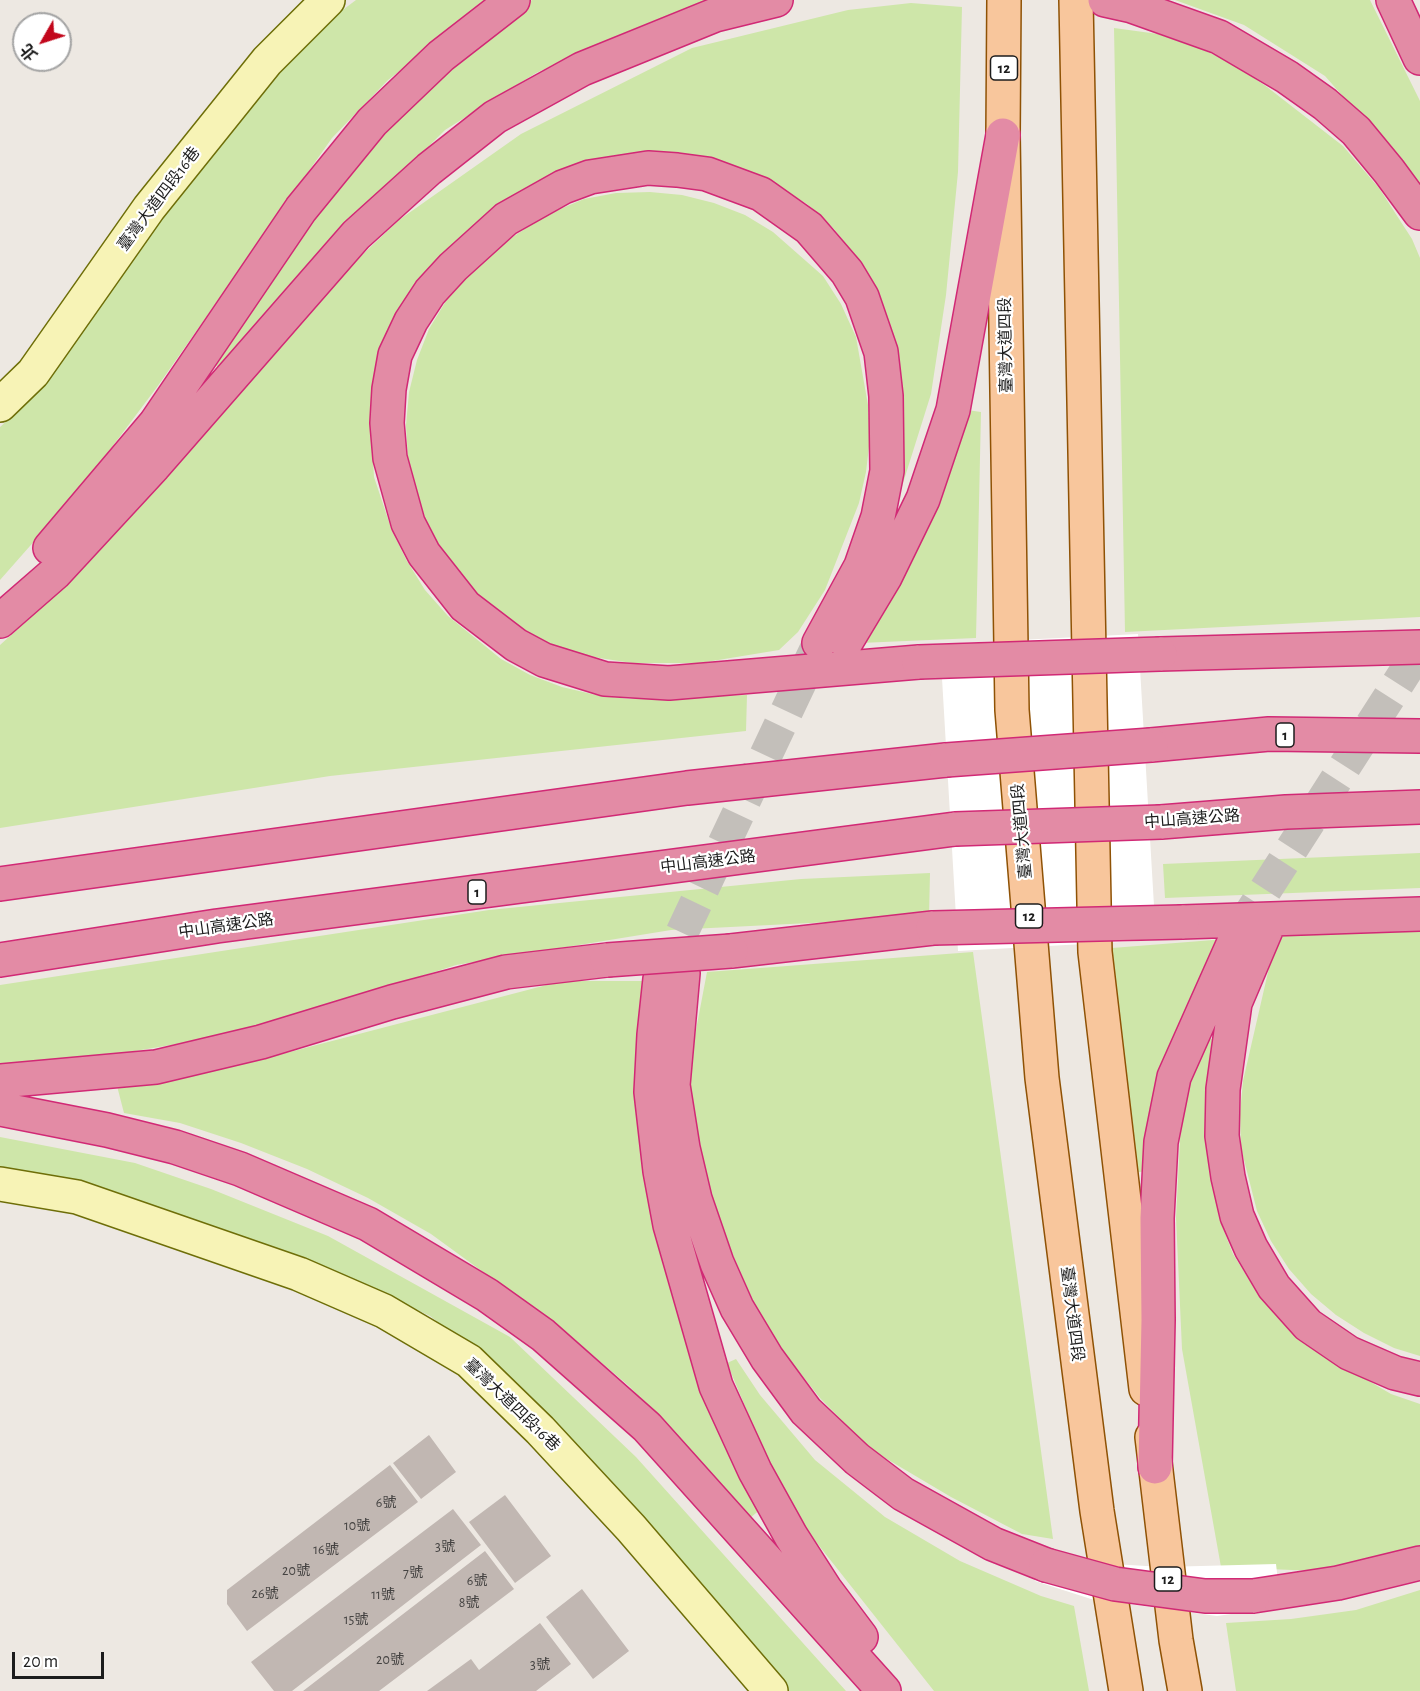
<!DOCTYPE html>
<html>
<head>
<meta charset="utf-8">
<style>
	body { margin:0 }
	#map { position:relative; width:1420px; height:1691px; overflow:hidden; background:#ede8e2; font-family:"Alegreya Sans","Noto Sans TC",sans-serif }
	canvas { display:block }
	.north { position:absolute; left:12px; top:12px; width:60px; height:60px; box-sizing:border-box; background:#fff; border:2px solid #a4a4a4; border-radius:50%; rotate:231deg; font-size:16px; font-weight:700; line-height:24px; text-align:center; color:#1c1c1c }
	.north::after { content:''; display:block; margin:auto; width:21px; height:27px; background:#c2061b; clip-path:polygon(50% 0,100% 100%,50% 72%,0 100%) }
	.scale { position:absolute; left:12px; top:1652px; width:92px; height:27px; box-sizing:border-box; border:3px solid #1c1c1c; border-top:0; padding-left:8px; font-size:18px; line-height:21px; white-space:nowrap; color:#1c1c1c; -webkit-text-stroke:4px #fff; paint-order:stroke }
</style>
</head>
<body>
<div id="map">
<canvas width="1420" height="1691"></canvas>
<div class="north">北</div>
<div class="scale">20 m</div>
</div>
<script>
const ctx = document.querySelector('canvas').getContext('2d');
ctx.lineJoin = 'round';
function paint(path, color) { ctx.fillStyle = color; ctx.fill(path, 'evenodd'); }
const toPath = rows => new Path2D(rows.map(r => 'M' + r).join(''));
function stroke(path, color, width, dash) { ctx.strokeStyle = color; ctx.lineWidth = width; ctx.lineCap = dash ? 'butt' : 'round'; ctx.setLineDash(dash || []); ctx.stroke(path); }
function drawText(font, color, halo, rows, align = 'center') {
  ctx.font = font + ' "Alegreya Sans","Noto Sans TC",sans-serif'; ctx.lineWidth = 4.5; ctx.setLineDash([]); ctx.textBaseline = 'middle'; ctx.strokeStyle = halo; ctx.fillStyle = color; for (const [text, x, y, turn = 0] of rows) {
    ctx.save(); ctx.translate(x, y); ctx.rotate((+turn || 0) * Math.PI / 180); ctx.textAlign = isNaN(turn) ? turn : align; if (halo) ctx.strokeText(text, 0, 0); ctx.fillText(text, 0, 0); ctx.restore();
  }
}
paint(toPath([
	[356,0,491,0,388,80,332,138,157,387,82,487,0,580,0,427,22,407,210,153,279,72,340,12],
	[532,0,717,0,617,36,536,73,445,130,386,189,223,371,210,361,307,217,407,102],
	[1175,0,1370,0,1420,101,1420,184,1325,76,1244,25],
	[911,3,962,7,958,172,946,295,931,394,898,499,898,368,891,328,877,295,859,261,834,229,807,204,776,185,580,170,385,347,373,380,370,412,374,477,392,531,407,561,425,590,448,616,501,659,530,675,562,687,596,695,629,699,747,695,746,731,330,776,0,828,0,645,29,619,319,296,399,220,521,134,692,48,848,10],
	[1114,28,1158,34,1199,48,1232,63,1267,87,1343,146,1379,188,1412,239,1420,258,1420,617,1125,632],
	[650,192,682,195,714,203,745,215,773,232,823,276,841,304,856,337,868,405,870,438,866,472,859,503,825,590,798,632,779,650,700,663,632,663,567,653,537,640,482,603,440,552,425,522,414,491,408,458,406,425,409,392,417,360,429,329,446,301,466,275,490,252,546,215,584,199,616,193],
	[960,409,981,412,976,638,860,643],
	[1420,853,1420,888,1165,898,1163,864],
	[930,873,929,917,671,930,456,965,249,1032,39,1067,0,1066,0,985,489,910,801,879],
	[1420,928,1420,1356,1394,1348,1364,1333,1336,1315,1311,1294,1289,1269,1271,1241,1257,1211,1241,1148,1240,1114,1243,1081,1277,933],
	[1226,939,1147,1171,1132,1173,1120,1066,1112,948],
	[973,952,1053,1539,1022,1534,951,1497,870,1449,820,1398,765,1329,707,1195,688,1072,707,972],
	[562,981,650,981,646,1120,762,1508,750,1518,629,1386,564,1331,431,1234,368,1198,307,1169,241,1143,180,1123,124,1113,117,1086,263,1059],
	[1212,1039,1207,1101,1212,1167,1219,1218,1233,1254,1260,1297,1296,1338,1391,1394,1420,1404,1420,1546,1316,1571,1221,1567,1182,1349,1176,1218,1181,1120,1201,1042],
	[0,1137,135,1163,211,1189,328,1236,510,1337,636,1457,846,1691,783,1691,489,1362,430,1316,388,1296,0,1173],
	[736,1359,760,1395,815,1460,885,1517,960,1561,1041,1596,1074,1606,1089,1691,934,1691,809,1533,767,1459,727,1363],
	[1420,1590,1420,1691,1236,1691,1226,1623,1291,1619,1356,1610]
]), '#cee6a9');
paint(toPath([
	[1138,634,1156,940,958,951,940,644],
	[1026,1544,1079,1562,1163,1567,1276,1564,1281,1607,1217,1616,1091,1599,1035,1581]
]), '#fff');
paint(toPath([
	[429,1435,456,1472,421,1499,393,1463],
	[390,1465,418,1502,247,1631,227,1604,227,1590],
	[505,1495,551,1556,515,1583,469,1522],
	[453,1509,481,1545,292,1691,274,1691,251,1662],
	[485,1551,514,1589,379,1691,303,1691],
	[582,1589,629,1651,593,1679,546,1617],
	[540,1623,571,1664,536,1691,427,1691,471,1659,479,1670]
]), '#c1b7b2');
stroke(toPath([
	[1239,931,1420,649],
	[661,977,817,647]
]), '#c3bfba', 33, [33, 16]);
const secondary = toPath([
	[0,405,33,373,149,208,267,61,328,0],
	[0,1184,77,1197,299,1274,384,1311,469,1361,540,1430,631,1528,771,1691]
]);
const primary = toPath([
	[1004,0,1003,135,1012,710,1042,1078,1097,1511,1126,1691],
	[1076,0,1095,952,1146,1389],
	[1152,1437,1176,1640,1185,1691]
]);
const highway = toPath([
	[1105,0,1132,6,1219,37,1287,77,1325,104,1356,131,1389,171,1420,213],
	[1393,0,1420,58],
	[50,548,155,424,301,209,372,122,441,56,513,0],
	[0,621,55,573,154,466,356,235,429,169,495,117,582,69,715,15,776,0],
	[846,642,885,577,923,499,953,410,1003,135],
	[819,643,861,566,878,517,887,471,886,396,881,352,862,297,847,272,809,228,761,194,707,174,677,170,648,168,590,177,563,187,506,219,453,267,430,292,411,321,395,355,389,389,387,423,390,458,408,523,424,554,465,606,516,645,544,660,605,679,669,683,919,662],
	[1160,654,1420,647],
	[1151,745,1269,734,1420,736],
	[1161,822,1286,812,1420,807],
	[0,884,687,788,946,760],
	[1182,922,1420,914],
	[1266,930,1235,1003,1223,1089,1222,1136,1228,1177,1237,1216,1251,1248,1274,1287,1308,1325,1349,1353,1395,1373,1420,1379],
	[731,951,933,928],
	[0,960,217,926,955,829],
	[683,973,673,1085,683,1148,695,1199,717,1263,737,1308,767,1358,806,1411,857,1459,903,1494,993,1544,1046,1565],
	[660,979,654,1035,651,1092,660,1171,670,1225,716,1386,755,1471,791,1536,825,1589,861,1637],
	[0,1081,156,1067,261,1042,392,1002,506,972,607,960],
	[0,1109,107,1130,175,1147,240,1169,368,1224,487,1295,543,1335,647,1427,884,1691],
	[1155,1467,1158,1320,1157,1218,1161,1142,1174,1077,1239,931],
	[1253,1596,1338,1583,1420,1563]
]);
stroke(secondary, '#6e6e08', 36);
stroke(primary, '#8f5205', 36);
stroke(highway, '#d12975', 36);
stroke(secondary, '#f7f3b6', 33);
stroke(primary, '#f8c69c', 33);
stroke(highway, '#e38ba5', 33);
const highwayBridge = toPath([
	[919,662,1160,654],
	[946,760,1151,745],
	[955,829,1161,822],
	[933,928,1182,922],
	[607,960,731,951],
	[1046,1565,1115,1584,1205,1596,1253,1596]
]);
stroke(highwayBridge, '#d12975', 36, []);
stroke(highwayBridge, '#e38ba5', 33);
drawText('14px', '#454342', null, [
	["6號",386,1503],
	["10號",357,1526],
	["3號",445,1547],
	["16號",326,1550],
	["20號",296,1571],
	["7號",413,1573],
	["6號",477,1581],
	["26號",265,1594],
	["11號",383,1595],
	["8號",469,1603],
	["15號",356,1620],
	["20號",390,1660],
	["3號",540,1665]
]);
for (const [x, y, w] of [
	[1004,68,27],
	[1285,735,18],
	[477,892,18],
	[1029,916,27],
	[1168,1579,27]
]) { const box = new Path2D(); box.roundRect(x - w / 2, y - 12, w, 24, 4.5); ctx.fillStyle = '#fff'; ctx.fill(box); stroke(box, '#1c1c1c', 1.5); }
drawText('bold 15px', '#1c1c1c', null, [
	["12",1004,68],
	["1",1285,735],
	["1",477,892],
	["12",1029,916],
	["12",1168,1579]
]);
drawText('16px', '#1c1c1c', '#fff', [
	["臺灣大道四段16巷",159,199,-53],
	["臺灣大道四段",1006,345,-91],
	["中山高速公路",1192,819,-4],
	["臺灣大道四段",1022,831,-95],
	["中山高速公路",708,862,-7],
	["中山高速公路",226,926,-8],
	["臺灣大道四段",1072,1314,83],
	["臺灣大道四段16巷",512,1405,44]
]);
</script>
</body>
</html>
